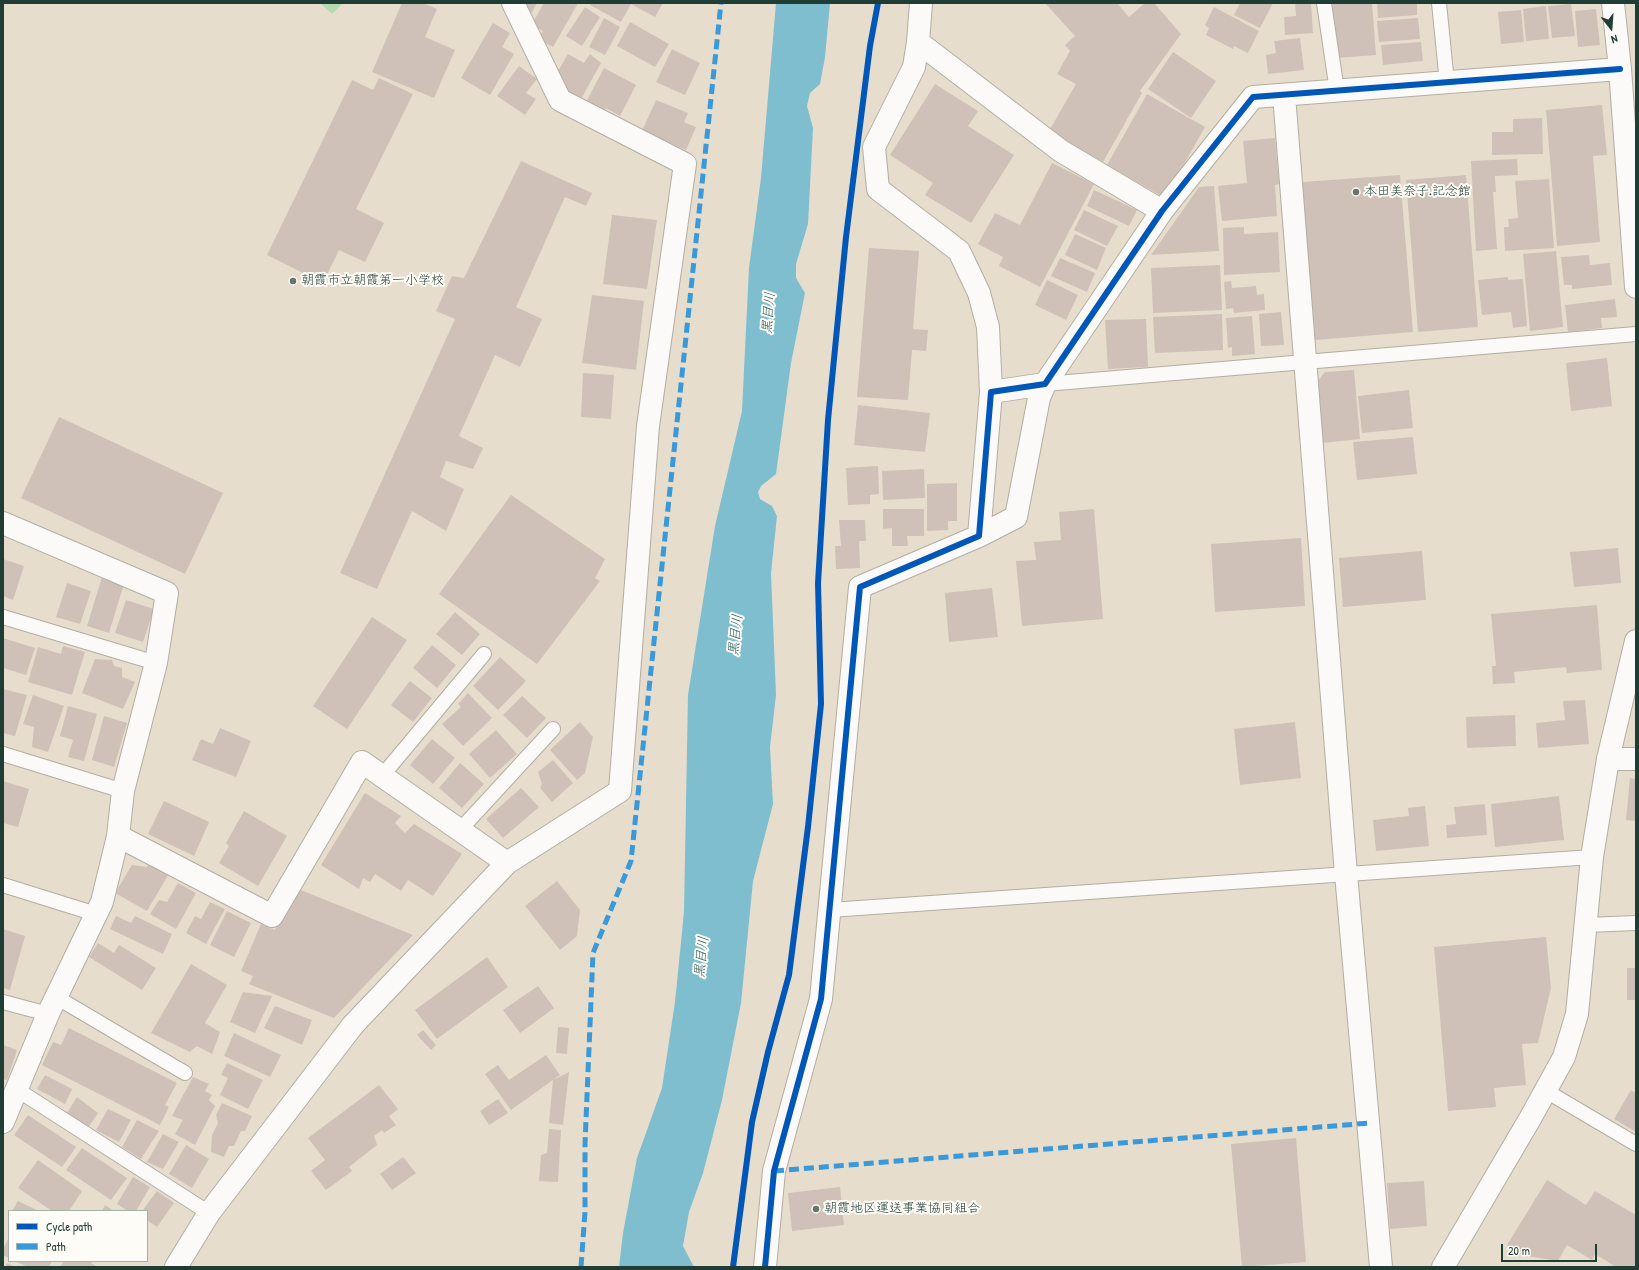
<!DOCTYPE html>
<html>
<head>
<meta charset="utf-8">
<style>
	body { margin:0 }
	#map { position:relative; width:1639px; height:1270px; overflow:hidden; background:#e7ddcd; font-family:"Patrick Hand",sans-serif }
	canvas { display:block }
	.frame { position:absolute; inset:0; border:4px solid #1f3d34; pointer-events:none }
	.legend { position:absolute; left:8px; top:1210px; width:140px; height:52px; box-sizing:border-box; background:#fdfcf7; border:1px solid #a4b0a9; margin:0; padding:5px 7px; list-style:none; font-size:12px; color:#1f3d34 }
	.legend li { display:flex; align-items:center; gap:8px; height:20px }
	.legend b { width:20px; border:1px solid #a4b0a9 }
	.north { position:absolute; left:1591px; top:8px; width:40px; height:40px; -webkit-text-stroke:3px #fdfcf7; paint-order:stroke; rotate:163deg; font-size:11px; font-weight:700; line-height:16px; text-align:center; color:#1f3d34 }
	.north::after { content:''; display:block; margin:auto; width:14px; height:18px; background:#1f3d34; clip-path:polygon(50% 0,100% 100%,50% 72%,0 100%) }
	.scale { position:absolute; left:1501px; top:1244px; width:96px; height:18px; box-sizing:border-box; border:2px solid #1f3d34; border-top:0; padding-left:5px; font-size:12px; line-height:14px; white-space:nowrap; color:#1f3d34; -webkit-text-stroke:3px #fdfcf7; paint-order:stroke }
</style>
</head>
<body>
<div id="map">
<canvas width="1639" height="1270"></canvas>
<div class="frame"></div>
<ul class="legend">
<li><b style="height:5px;background:#0057b8"></b>Cycle path</li>
<li><b style="height:5px;background:#3a99d8"></b>Path</li>
</ul>
<div class="north">N</div>
<div class="scale">20 m</div>
</div>
<script>
const ctx = document.querySelector('canvas').getContext('2d');
ctx.lineJoin = 'round';
function paint(path, color) { ctx.fillStyle = color; ctx.fill(path, 'evenodd'); }
const toPath = rows => new Path2D(rows.map(r => 'M' + r).join(''));
function stroke(path, color, width, dash) { ctx.strokeStyle = color; ctx.lineWidth = width; ctx.lineCap = dash ? 'butt' : 'round'; ctx.setLineDash(dash || []); ctx.stroke(path); }
function drawText(font, color, halo, rows, align = 'center') {
  ctx.font = font + ' "Patrick Hand","Klee One",sans-serif'; ctx.lineWidth = 4; ctx.setLineDash([]); ctx.textBaseline = 'middle'; ctx.strokeStyle = halo; ctx.fillStyle = color; for (const [text, x, y, turn = 0] of rows) {
    ctx.save(); ctx.translate(x, y); ctx.rotate((+turn || 0) * Math.PI / 180); ctx.textAlign = isNaN(turn) ? turn : align; if (halo) ctx.strokeText(text, 0, 0); ctx.fillText(text, 0, 0); ctx.restore();
  }
}
paint(toPath([
	[320,3,343,3,332,14]
]), '#b4dbb0');
paint(toPath([
	[776,3,830,3,825,57,820,84,810,93,807,106,813,128,808,224,796,264,796,278,805,293,791,363,776,474,761,486,758,492,760,499,772,506,777,516,771,573,776,695,770,747,773,804,753,881,741,1003,722,1100,703,1173,689,1212,683,1246,694,1267,619,1267,623,1233,637,1158,662,1088,675,1002,684,912,688,695,715,526,742,411,749,268,761,178]
]), '#7ebecf');
paint(toPath([
	[402,3,423,3,437,9,425,37,455,50,434,98,372,72],
	[519,3,537,3,528,19],
	[544,3,578,3,553,47,538,39,543,31,532,24],
	[591,3,663,3,655,17,631,4,621,22,590,5],
	[1045,3,1117,3,1129,17,1145,3,1154,3,1181,34,1140,91,1142,93,1103,162,1049,131,1076,84,1057,74,1070,51,1065,45,1075,36],
	[1240,3,1273,3,1260,28,1234,15],
	[1295,3,1311,3,1313,33,1285,35,1284,17,1296,16],
	[1332,3,1372,3,1376,55,1337,58],
	[1377,3,1417,3,1417,15,1378,18],
	[1571,4,1575,36,1552,38,1548,6],
	[1546,6,1549,39,1526,41,1523,9],
	[585,7,600,17,582,46,566,36],
	[1214,7,1259,31,1248,53,1234,46,1233,49,1206,35,1209,28,1205,25],
	[1596,9,1600,45,1578,47,1575,11],
	[1521,10,1524,42,1501,44,1498,12],
	[604,18,620,27,605,55,589,47],
	[1418,18,1420,39,1379,42,1377,21],
	[630,22,669,44,655,67,617,46],
	[493,23,510,33,502,47,514,54,490,95,461,78],
	[1300,38,1304,70,1268,74,1266,55,1276,53,1274,41],
	[1421,42,1423,61,1383,65,1381,45],
	[672,49,700,63,685,95,656,82],
	[1173,52,1216,81,1191,118,1148,89],
	[568,54,584,63,590,54,601,63,581,99,551,83],
	[519,66,537,79,526,93,536,99,525,115,497,96],
	[604,68,636,85,620,116,606,108,605,111,586,102],
	[379,78,413,94,356,209,384,223,365,262,339,250,323,283,267,255,352,80,373,90],
	[935,84,978,111,968,126,1014,155,971,223,925,195,933,183,890,155],
	[1147,94,1205,127,1165,198,1107,165],
	[656,100,688,113,684,122,696,127,686,150,642,131],
	[1602,105,1607,155,1593,156,1600,242,1557,246,1546,110],
	[1542,118,1543,154,1492,155,1492,132,1513,132,1513,119],
	[1275,138,1279,184,1275,185,1277,216,1222,221,1218,186,1247,183,1243,141],
	[1517,159,1518,175,1495,176,1496,192,1493,192,1497,249,1476,251,1471,161],
	[521,161,592,193,586,206,565,197,516,307,542,319,520,367,495,355,459,436,483,448,473,469,446,461,440,477,464,489,446,531,412,511,377,589,340,573,455,319,436,311,452,276,464,278],
	[1052,163,1094,184,1040,287,999,266,1003,257,978,244,995,213,1020,225],
	[1400,175,1413,332,1315,340,1302,182],
	[1466,175,1478,327,1418,332,1406,180],
	[1549,179,1554,248,1505,251,1504,227,1509,227,1508,219,1518,218,1515,181],
	[1214,186,1219,251,1151,255,1199,187],
	[1094,190,1137,210,1129,226,1087,206],
	[1084,210,1118,226,1107,246,1074,230],
	[612,215,657,220,647,289,603,284],
	[1244,227,1244,234,1278,232,1280,272,1224,275,1223,228],
	[1075,234,1106,248,1097,270,1065,255],
	[869,248,919,251,913,329,928,330,926,351,912,350,908,400,857,397],
	[1556,251,1563,327,1530,331,1523,254],
	[1589,255,1590,265,1610,263,1612,285,1572,289,1572,285,1564,285,1561,257],
	[1060,258,1095,273,1087,292,1051,276],
	[1220,265,1222,310,1153,313,1151,268],
	[1508,277,1508,280,1523,279,1527,326,1513,328,1511,312,1482,315,1478,280],
	[1047,280,1078,295,1066,320,1035,305],
	[1231,281,1232,288,1256,286,1257,295,1264,294,1265,310,1234,313,1233,308,1226,309,1224,282],
	[592,295,644,301,636,370,582,363],
	[1615,299,1617,317,1601,318,1602,328,1568,332,1565,305],
	[1281,312,1284,345,1261,346,1259,314],
	[1222,314,1223,350,1155,353,1153,317],
	[1252,316,1255,354,1232,356,1232,347,1228,348,1226,318],
	[1146,319,1148,367,1108,369,1105,320],
	[1607,358,1612,406,1571,411,1566,363],
	[1354,370,1360,439,1322,443,1317,382,1325,372],
	[583,373,614,375,611,419,581,417],
	[1409,390,1413,428,1362,433,1358,396],
	[858,405,930,413,925,452,854,445],
	[59,417,223,493,185,574,21,498],
	[1413,437,1417,474,1357,480,1353,442],
	[878,466,879,494,870,495,870,504,848,505,846,468],
	[924,469,925,498,883,500,882,471],
	[957,483,957,521,948,521,948,530,927,531,927,484],
	[511,495,605,559,595,578,600,581,537,664,439,594],
	[883,509,924,509,924,536,907,536,908,546,892,546,892,528,883,529],
	[1094,509,1103,619,1022,626,1016,561,1036,560,1034,542,1061,540,1059,512],
	[839,520,865,520,866,541,859,541,860,568,836,569,835,546,841,546],
	[1301,538,1305,606,1215,612,1211,544],
	[1618,548,1621,583,1574,587,1570,552],
	[1422,551,1426,600,1343,607,1339,558],
	[3,559,24,566,13,600,3,596],
	[102,577,124,584,109,633,87,626],
	[67,583,91,591,80,624,56,617],
	[992,588,998,637,949,642,945,593],
	[126,600,154,609,143,642,115,633],
	[1597,605,1602,670,1567,673,1566,667,1514,672,1515,683,1493,684,1492,666,1496,666,1491,614],
	[455,612,480,634,462,655,436,634],
	[372,617,407,640,347,729,313,706],
	[3,638,35,648,26,675,3,668],
	[432,645,456,665,437,688,413,668],
	[63,646,85,652,72,695,28,682,38,647,61,654],
	[500,657,526,681,498,710,473,686],
	[95,659,112,660,114,666,122,668,122,677,135,682,123,709,82,693],
	[410,681,432,698,413,722,391,705],
	[3,689,27,695,15,736,3,733],
	[468,693,492,718,463,746,442,724,461,707,458,704],
	[33,695,64,706,48,752,32,747,34,727,23,724],
	[522,696,546,718,527,738,503,715],
	[1585,700,1589,744,1538,748,1536,723,1565,720,1563,701],
	[68,706,97,714,84,761,68,757,73,740,60,736],
	[1515,715,1516,746,1467,748,1466,717],
	[104,716,127,723,114,767,92,760],
	[580,722,593,737,585,773,577,780,550,750],
	[1295,722,1301,778,1240,785,1234,729],
	[220,728,251,741,236,777,192,760,201,739,213,744],
	[496,730,517,754,490,778,469,754],
	[432,739,455,758,433,784,410,765],
	[553,760,573,783,552,802,540,788,542,784,538,772],
	[460,763,484,784,462,808,439,788],
	[1630,778,1636,779,1636,821,1626,820],
	[3,781,29,789,18,827,3,823],
	[521,788,539,807,503,838,486,819],
	[365,793,401,816,395,823,405,833,414,824,462,854,433,896,408,880,401,891,375,874,370,882,363,878,359,889,321,865],
	[1559,796,1564,840,1495,847,1491,804],
	[164,801,209,822,194,856,148,834],
	[1485,804,1487,835,1447,838,1446,825,1456,824,1454,807],
	[1425,806,1429,846,1376,851,1373,820,1409,816,1408,808],
	[244,811,287,836,258,886,219,863,229,846,226,843],
	[150,861,170,872,147,911,115,893,132,865,147,867],
	[557,881,580,910,577,936,560,950,525,906],
	[178,883,196,893,176,929,150,914,159,900,167,902],
	[293,887,413,935,334,1018,249,984,253,976,241,971,261,924,275,930],
	[210,902,225,909,206,944,186,933,195,916,201,919],
	[227,911,251,923,234,957,210,945],
	[116,916,131,923,135,916,172,934,163,954,110,929],
	[3,929,25,936,10,990,3,988],
	[1546,937,1551,988,1538,1043,1522,1044,1526,1085,1494,1088,1496,1107,1448,1111,1434,947],
	[98,943,114,953,119,945,156,968,142,990,89,957],
	[487,957,508,987,437,1039,415,1010],
	[191,964,227,985,205,1023,220,1032,212,1054,197,1046,190,1052,151,1033],
	[1627,968,1636,968,1636,1000,1627,1000],
	[538,986,554,1008,520,1033,503,1010],
	[243,992,272,996,255,1033,230,1022],
	[275,1006,312,1020,302,1045,264,1028],
	[558,1027,569,1028,567,1054,556,1053],
	[69,1028,177,1083,165,1105,169,1107,160,1125,42,1065,53,1042,61,1045],
	[423,1030,436,1045,431,1050,417,1035],
	[234,1033,281,1055,270,1077,224,1056],
	[3,1045,17,1050,7,1080,3,1079],
	[546,1055,560,1075,511,1110,485,1074,498,1065,509,1080],
	[227,1063,263,1080,248,1109,220,1095,228,1078,221,1075],
	[569,1072,563,1125,549,1123,553,1080],
	[45,1075,72,1089,65,1104,37,1089],
	[193,1077,209,1084,205,1091,212,1095,209,1100,215,1106,195,1145,175,1134,183,1120,172,1116],
	[379,1085,398,1109,389,1116,396,1125,384,1133,382,1130,374,1136,377,1145,349,1167,352,1171,326,1190,311,1171,325,1160,308,1138],
	[1631,1090,1636,1093,1636,1132,1614,1119],
	[77,1097,98,1113,86,1131,65,1116],
	[498,1099,508,1113,489,1125,480,1111],
	[222,1103,252,1116,245,1131,241,1131,234,1146,229,1146,224,1157,211,1152,212,1135,218,1123,216,1115],
	[108,1109,131,1120,119,1142,96,1130],
	[28,1115,76,1147,62,1167,14,1135],
	[137,1120,159,1131,141,1159,122,1147],
	[549,1129,561,1130,558,1182,539,1181,541,1155,547,1153],
	[163,1134,179,1142,163,1169,147,1162],
	[1296,1138,1306,1262,1242,1267,1231,1144],
	[186,1145,209,1159,192,1188,169,1174],
	[82,1148,127,1178,111,1200,66,1170],
	[403,1157,416,1173,392,1190,380,1174],
	[38,1160,82,1191,69,1211,52,1211,18,1188],
	[133,1177,150,1187,136,1211,128,1211,117,1204],
	[1547,1180,1586,1205,1595,1191,1636,1215,1636,1267,1616,1267,1595,1254,1592,1260,1567,1245,1558,1261,1527,1256,1507,1245],
	[1424,1181,1427,1226,1390,1229,1387,1183],
	[840,1187,844,1225,792,1231,788,1193],
	[157,1191,174,1203,157,1227,147,1220,147,1211,142,1211],
	[18,1201,39,1211,12,1211],
	[105,1205,114,1211,102,1211],
	[9,1237,9,1258,3,1255,3,1249],
	[15,1261,52,1261,49,1267,28,1267],
	[64,1261,92,1261,91,1263,97,1267,60,1267],
	[7,1263,15,1267,5,1267]
]), '#cfc1b8');
const lane = toPath([
	[1324,3,1337,91],
	[1439,3,1447,83],
	[1045,384,1636,334],
	[3,617,156,663],
	[3,754,123,791],
	[382,776,484,654],
	[460,830,553,729],
	[3,885,96,914],
	[830,910,1592,857],
	[1586,925,1636,923],
	[56,997,185,1073],
	[3,1002,48,1014],
	[16,1089,209,1213],
	[1546,1091,1636,1144]
]);
const street = toPath([
	[921,3,918,42,1061,151,1162,211],
	[918,42,914,67,874,147,878,189,959,251,979,293,988,327,991,392],
	[1284,95,1346,874,1381,1267],
	[3,523,167,593,156,663,123,791,118,836,102,902,48,1014,3,1122],
	[979,536,1016,517,1039,398,1045,384],
	[1608,759,1636,759],
	[118,836,272,916,362,762,507,863],
	[176,1267,209,1213,353,1025,507,863,620,791,648,426,685,164,560,100,513,3],
	[765,1267,774,1171,821,999,860,587,979,536,991,392,1045,384,1162,211,1253,97,1620,69]
]);
const secondary = toPath([
	[1613,3,1620,69,1636,287],
	[1443,1267,1531,1117,1564,1057,1577,1014,1592,857,1608,759,1636,641]
]);
stroke(lane, '#b2aea3', 16);
stroke(street, '#b2aea3', 24);
stroke(secondary, '#b2aea3', 24);
stroke(lane, '#fbfaf8', 14);
stroke(street, '#fbfaf8', 22);
stroke(secondary, '#fbfaf8', 22);
stroke(toPath([
	[774,1171,1370,1123],
	[581,1267,585,1212,585,1144,593,953,631,861,721,3]
]), '#3a99d8', 5, [10, 5]);
stroke(toPath([
	[733,1267,752,1122,768,1052,789,975,808,827,821,704,818,583,828,420,846,237,870,46,878,3],
	[765,1267,774,1171,821,999,860,587,979,536,991,392,1045,384,1162,211,1253,97,1620,69]
]), '#0057b8', 6);
for (const [x, y, r, color] of [
	[1356,192,4,"#65756a"],
	[293,281,4,"#65756a"],
	[816,1209,4,"#65756a"]
]) { const dot = new Path2D(); dot.arc(x, y, r, 0, 2 * Math.PI); ctx.fillStyle = color; ctx.fill(dot); stroke(dot, '#fdfcf7', 1.5); }
drawText('13px', '#1f3d34', '#fdfcf7', [
	["本田美奈子.記念館",1364,192],
	["朝霞市立朝霞第一小学校",301,281],
	["朝霞地区運送事業協同組合",824,1209]
], 'left');
drawText('italic 14px', '#2e6063', '#fdfcf7', [
	["黒目川",769,313,-85],
	["黒目川",736,635,-84],
	["黒目川",702,957,-84]
]);
</script>
</body>
</html>
